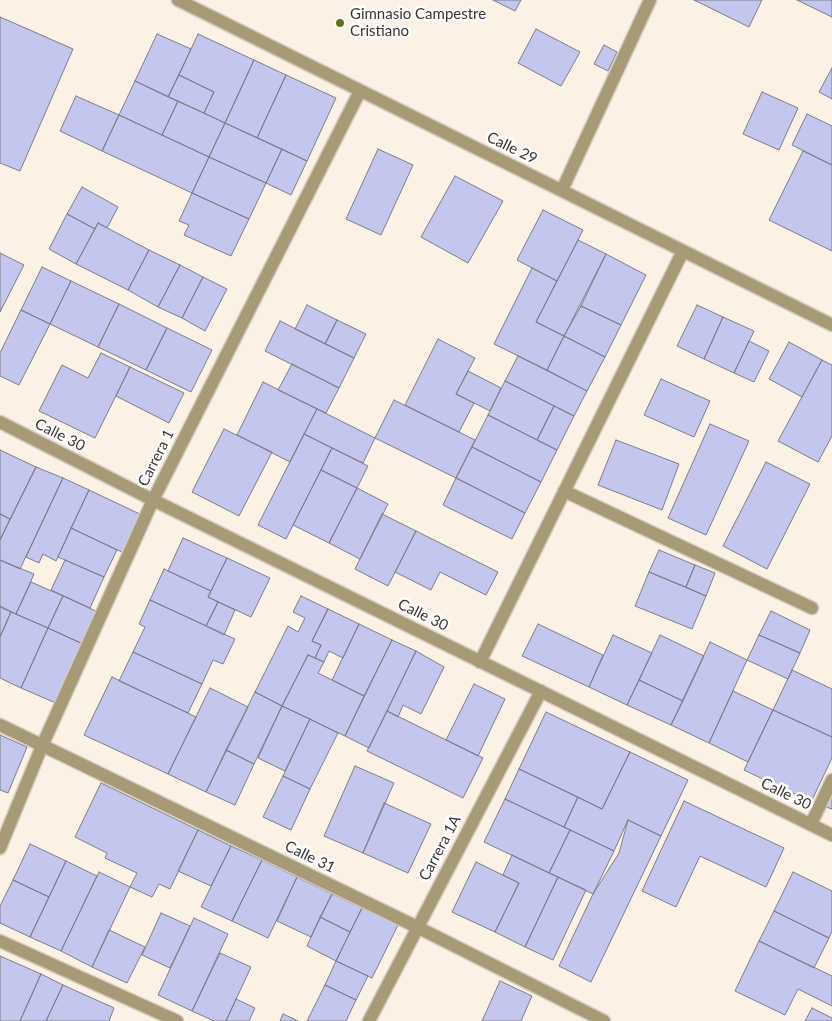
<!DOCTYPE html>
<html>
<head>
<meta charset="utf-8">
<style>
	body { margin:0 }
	canvas { display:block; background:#fbf1e4 }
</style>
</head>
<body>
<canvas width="832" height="1021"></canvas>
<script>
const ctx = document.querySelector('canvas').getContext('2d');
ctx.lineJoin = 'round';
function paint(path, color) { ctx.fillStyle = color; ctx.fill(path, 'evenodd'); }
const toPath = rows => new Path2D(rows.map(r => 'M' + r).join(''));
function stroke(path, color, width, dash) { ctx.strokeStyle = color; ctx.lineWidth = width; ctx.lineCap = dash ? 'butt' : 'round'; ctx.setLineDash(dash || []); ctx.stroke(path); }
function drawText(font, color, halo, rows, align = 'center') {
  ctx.font = font + ' Lato,sans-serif'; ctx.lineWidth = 5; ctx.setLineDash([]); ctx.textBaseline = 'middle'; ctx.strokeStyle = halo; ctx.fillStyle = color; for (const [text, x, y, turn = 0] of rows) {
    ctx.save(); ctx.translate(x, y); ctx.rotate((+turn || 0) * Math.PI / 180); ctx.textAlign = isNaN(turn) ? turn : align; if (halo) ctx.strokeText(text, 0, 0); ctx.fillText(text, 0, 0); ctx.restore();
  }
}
const building = toPath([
	[493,0,521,0,515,11,493,0],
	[694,0,762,0,749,27,694,0],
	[797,0,832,0,832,17,797,0],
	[0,17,73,49,20,171,0,163,0,17],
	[536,29,580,52,561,86,518,63,536,29],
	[157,34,191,49,168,97,135,81,157,34],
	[198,34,254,60,225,123,204,113,214,92,179,75,198,34],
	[604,45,617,52,608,71,594,64,604,45],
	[254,60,286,75,257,138,225,123,254,60],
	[832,68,832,99,819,92,832,68],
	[179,75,214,92,204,113,168,97,179,75],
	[286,75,336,98,307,161,257,138,286,75],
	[135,81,178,101,162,135,119,115,135,81],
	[762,92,798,108,779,150,743,134,762,92],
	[76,96,119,115,102,151,60,131,76,96],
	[178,101,225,123,209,157,162,135,178,101],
	[807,114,832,126,832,165,792,145,807,114],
	[119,115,209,157,192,193,102,151,119,115],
	[225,123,282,149,266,183,209,157,225,123],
	[282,149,307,161,291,195,266,183,282,149],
	[378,149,413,165,381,235,346,219,378,149],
	[803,151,832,165,832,251,769,220,803,151],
	[209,157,266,183,249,219,192,193,209,157],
	[455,176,503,201,468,263,421,237,455,176],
	[82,187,118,207,107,228,98,223,95,229,67,214,82,187],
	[192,193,249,219,231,256,184,235,189,225,179,221,192,193],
	[543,210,583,230,557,281,517,260,543,210],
	[67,214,95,229,76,264,49,249,67,214],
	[98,223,149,250,128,290,76,264,98,223],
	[578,240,606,254,564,336,536,322,578,240],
	[149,250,180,265,158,307,128,290,149,250],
	[0,253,24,265,0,312,0,253],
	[606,254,646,275,621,325,581,306,606,254],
	[180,265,203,277,182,318,158,307,180,265],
	[42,267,71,281,50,324,21,310,42,267],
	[532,268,557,281,536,322,564,336,547,370,494,344,532,268],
	[203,277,227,289,205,331,182,318,203,277],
	[71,281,119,304,98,347,50,324,71,281],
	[119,304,167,328,146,370,98,347,119,304],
	[307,305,337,320,325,344,295,329,307,305],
	[697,305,723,317,704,359,677,346,697,305],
	[581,306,621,325,605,357,564,336,581,306],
	[21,310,50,324,19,385,0,376,0,353,21,310],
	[723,317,754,331,734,373,704,359,723,317],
	[337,320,366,334,354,358,325,344,337,320],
	[280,321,354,358,339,388,265,351,280,321],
	[167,328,212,350,191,392,146,370,167,328],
	[564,336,605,357,587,391,547,370,564,336],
	[438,339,475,358,456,394,474,403,459,432,405,405,438,339],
	[749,341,769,351,754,382,734,373,749,341],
	[789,342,822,360,802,397,769,379,789,342],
	[101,353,130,367,95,438,39,411,62,365,88,378,101,353],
	[518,356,587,391,574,416,505,381,518,356],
	[822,360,832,365,832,436,818,462,778,441,822,360],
	[292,364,339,388,326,413,278,390,292,364],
	[130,367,184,393,169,423,116,396,130,367],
	[468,371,501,388,490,411,456,394,468,371],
	[661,379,710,401,694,437,644,415,661,379],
	[505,381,554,406,537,440,488,415,505,381],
	[263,382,317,409,290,462,237,435,263,382],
	[394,400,475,440,456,478,375,438,394,400],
	[554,406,574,416,557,450,537,440,554,406],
	[317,409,375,438,363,463,304,434,317,409],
	[488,415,557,450,541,482,472,447,488,415],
	[710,424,749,441,706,535,668,518,710,424],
	[224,429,272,452,239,516,192,492,224,429],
	[304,434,332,448,286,539,258,525,304,434],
	[616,440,679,464,662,510,598,485,616,440],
	[472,447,541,482,525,513,456,478,472,447],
	[332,448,368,466,357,488,321,470,332,448],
	[0,450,36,467,10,519,0,514,0,450],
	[766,462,810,484,767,569,723,546,766,462],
	[36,467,63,478,20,569,0,560,0,540,36,467],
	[321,470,357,488,329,543,293,525,321,470],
	[63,478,89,490,56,561,43,554,39,563,26,557,63,478],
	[456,478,525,513,512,539,443,505,456,478],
	[357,488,388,504,360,559,329,543,357,488],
	[89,490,144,516,126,554,71,528,89,490],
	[0,514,10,519,0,540,0,514],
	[382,514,416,531,388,586,355,569,382,514],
	[71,528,117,550,104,577,58,557,71,528],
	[416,531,498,572,486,595,440,572,431,590,395,572,416,531],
	[183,538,227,558,211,591,168,571,183,538],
	[659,550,695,565,686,587,649,572,659,550],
	[227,558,270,578,251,617,208,597,227,558],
	[0,560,34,574,16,614,0,606,0,560],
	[65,560,104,577,90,608,51,590,65,560],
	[695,565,715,573,706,596,686,587,695,565],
	[164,569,211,591,208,597,218,602,206,626,150,600,164,569],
	[649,572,706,596,692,629,635,606,649,572],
	[31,582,63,596,48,628,16,614,31,582],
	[63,596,100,613,85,645,48,628,63,596],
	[301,596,328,609,312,641,321,645,315,658,308,655,282,706,255,692,288,626,298,632,305,618,293,612,301,596],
	[150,600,235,639,223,664,213,660,202,684,133,652,145,627,139,624,150,600],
	[218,602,235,610,224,635,206,626,218,602],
	[0,607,11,612,0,637,0,607],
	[328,609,359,624,343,658,329,651,324,662,315,658,321,645,312,641,328,609],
	[771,611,810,630,800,653,759,635,771,611],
	[11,612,48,628,21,688,0,678,0,637,11,612],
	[359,624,392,640,364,696,332,680,359,624],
	[538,624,603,655,589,687,522,656,538,624],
	[48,628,85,645,58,704,21,688,48,628],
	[613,635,652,653,627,705,589,687,613,635],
	[660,635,704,656,683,701,639,680,660,635],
	[759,635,800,653,788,679,747,660,759,635],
	[392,640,416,651,369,748,345,736,392,640],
	[710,642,747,660,709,743,671,725,710,642],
	[416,651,444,667,421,714,403,705,398,717,387,711,416,651],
	[133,652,202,684,188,713,119,681,133,652],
	[308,655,324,662,318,673,364,696,345,736,282,706,308,655],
	[792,670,832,689,832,737,773,710,792,670],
	[112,677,196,717,168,774,84,735,112,677],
	[639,680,683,701,671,725,627,705,639,680],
	[474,684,505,699,478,756,446,740,474,684],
	[210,688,248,707,206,792,168,774,210,688],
	[733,691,773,710,748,762,709,743,733,691],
	[255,692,282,706,254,764,226,750,255,692],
	[282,706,310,719,285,771,258,758,282,706],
	[773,710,832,737,832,758,811,802,744,770,773,710],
	[387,711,483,758,463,798,367,751,387,711],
	[546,712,630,752,602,809,519,769,546,712],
	[310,719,338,733,310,789,283,776,310,719],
	[0,735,27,747,8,793,0,790,0,735],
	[226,750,254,764,235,805,206,792,226,750],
	[630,752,688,780,661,836,628,820,614,851,564,827,578,797,602,809,630,752],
	[355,766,394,783,363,853,324,836,355,766],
	[519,769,578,797,564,827,505,799,519,769],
	[283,776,310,789,291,830,263,817,283,776],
	[101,783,198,830,170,889,159,884,152,897,130,887,137,873,105,858,107,853,75,837,101,783],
	[832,795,832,809,826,807,832,795],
	[505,799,570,830,549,873,484,842,505,799],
	[684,801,784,848,766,887,700,856,676,907,642,891,684,801],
	[384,803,431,824,408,873,363,853,384,803],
	[628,820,661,836,591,982,559,966,593,894,619,853,628,820],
	[198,830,231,846,211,886,178,871,198,830],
	[570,830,614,851,593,894,549,873,570,830],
	[30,844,66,861,49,897,13,880,30,844],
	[231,846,262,860,232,921,201,907,231,846],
	[512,855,558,877,525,947,495,932,519,883,503,875,512,855],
	[262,860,297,877,268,938,232,921,262,860],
	[66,861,97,876,61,951,30,937,66,861],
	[476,862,519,883,495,932,452,912,476,862],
	[99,872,130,887,92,967,61,951,99,872],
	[793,872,832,891,832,931,829,938,774,911,793,872],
	[297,877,332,894,311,937,277,921,297,877],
	[558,877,586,890,553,960,525,947,558,877],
	[13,880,49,897,30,937,0,923,0,906,13,880],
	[332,894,362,908,350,932,320,917,332,894],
	[362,908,398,925,372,978,336,961,362,908],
	[774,911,829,938,814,968,759,941,774,911],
	[161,913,190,926,170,968,142,955,161,913],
	[320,917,350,932,336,961,307,946,320,917],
	[194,918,228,934,192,1011,158,995,194,918],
	[109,930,145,947,127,983,92,967,109,930],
	[759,941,832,976,832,1006,798,989,785,1015,735,991,759,941],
	[220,953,251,967,226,1021,214,1021,192,1011,220,953],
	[0,956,41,974,20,1021,0,1021,0,956],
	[336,961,368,976,356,1000,325,985,336,961],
	[41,974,63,985,46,1021,20,1021,41,974],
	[500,981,532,996,521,1021,482,1021,500,981],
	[63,985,114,1008,109,1021,46,1021,63,985],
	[325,985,356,1000,346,1021,307,1021,325,985],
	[236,999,255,1008,249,1021,226,1021,236,999],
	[812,1008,832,1018,832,1021,805,1021,812,1008],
	[283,1014,298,1021,280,1021,283,1014]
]);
paint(building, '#c4c6ee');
stroke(building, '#7c7d8a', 1);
const minor = toPath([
	[178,0,832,325],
	[562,190,650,0],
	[0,422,153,500,832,835],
	[564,491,812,608],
	[480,662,683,251],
	[0,725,417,927,604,1021],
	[811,824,832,780],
	[0,848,42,746,153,500,360,91],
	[0,941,177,1021],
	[369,1021,541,691]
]);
stroke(minor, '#d5ccc0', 15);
stroke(minor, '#a79a76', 12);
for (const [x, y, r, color] of [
	[340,23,5,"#61701c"]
]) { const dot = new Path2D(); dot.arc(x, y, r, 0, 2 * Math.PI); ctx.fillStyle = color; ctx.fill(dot); stroke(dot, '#fff', 2); }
drawText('15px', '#3b3732', '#fff', [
	["Gimnasio Campestre",350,14],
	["Cristiano",350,31]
], 'left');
drawText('15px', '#3b3732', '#fff', [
	["Calle 29",512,148,26],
	["Calle 30",60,435,27],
	["Carrera 1",156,458,-63],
	["Calle 30",423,615,26],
	["Calle 30",786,794,26],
	["Carrera 1A",440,848,-62],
	["Calle 31",310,857,26]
]);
</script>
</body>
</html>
